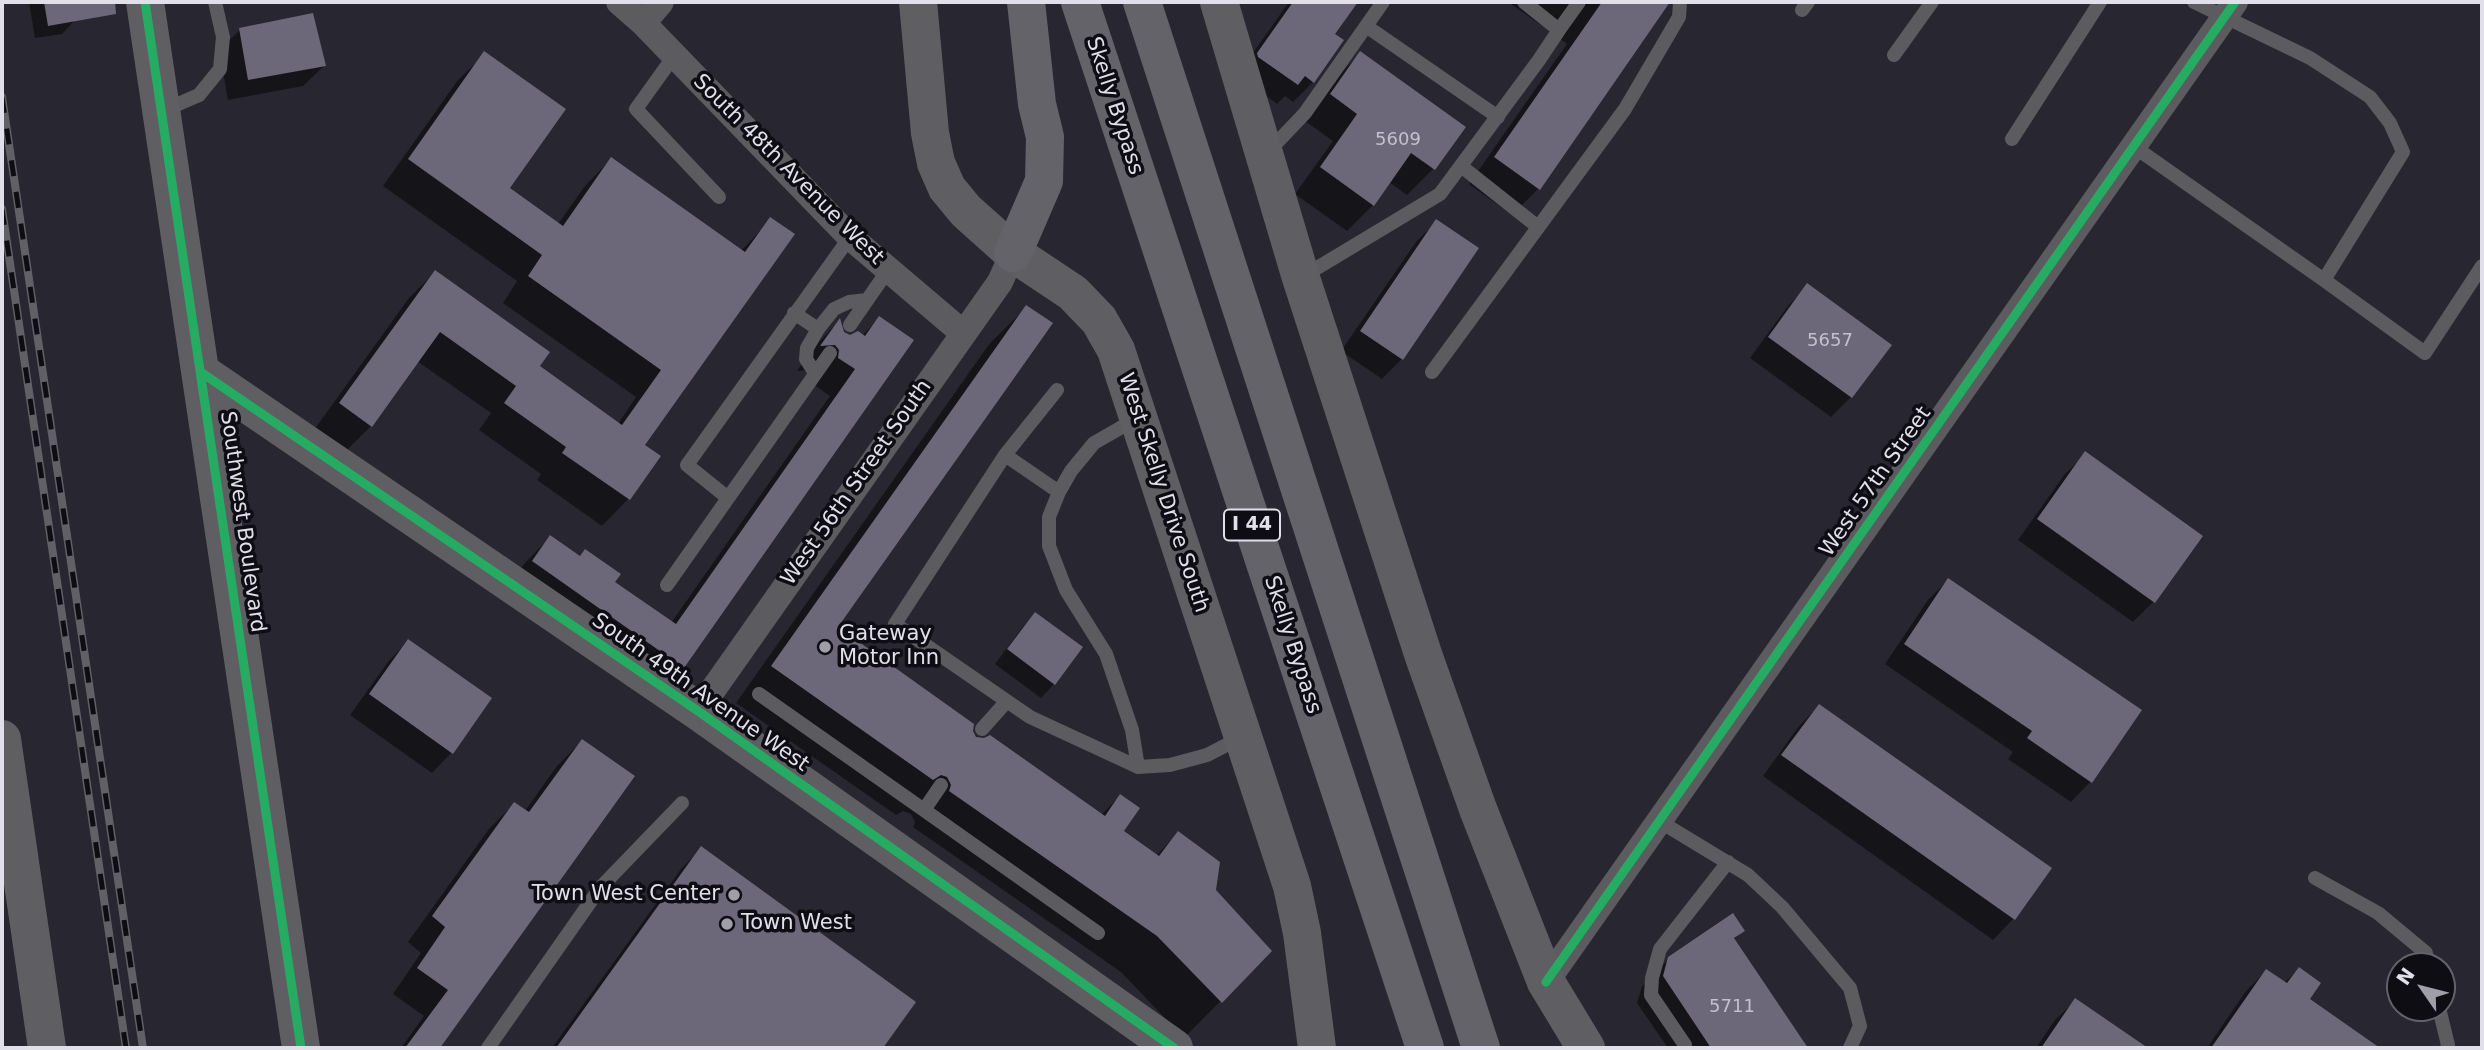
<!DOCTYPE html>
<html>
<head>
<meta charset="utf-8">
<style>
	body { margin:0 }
	#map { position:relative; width:2484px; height:1050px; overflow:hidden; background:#282630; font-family:"DejaVu Sans",sans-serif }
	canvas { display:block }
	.frame { position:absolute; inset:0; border:4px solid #e1dfea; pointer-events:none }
	.north { position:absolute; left:2386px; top:952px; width:70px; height:70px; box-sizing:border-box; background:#0f0d14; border:2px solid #63616a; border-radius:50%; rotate:305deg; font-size:19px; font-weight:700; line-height:28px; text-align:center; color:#e1dfea }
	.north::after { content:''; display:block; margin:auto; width:24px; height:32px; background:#a09ea9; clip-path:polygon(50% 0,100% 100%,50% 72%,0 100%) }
</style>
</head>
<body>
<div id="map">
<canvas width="2484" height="1050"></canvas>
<div class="frame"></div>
<div class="north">N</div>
</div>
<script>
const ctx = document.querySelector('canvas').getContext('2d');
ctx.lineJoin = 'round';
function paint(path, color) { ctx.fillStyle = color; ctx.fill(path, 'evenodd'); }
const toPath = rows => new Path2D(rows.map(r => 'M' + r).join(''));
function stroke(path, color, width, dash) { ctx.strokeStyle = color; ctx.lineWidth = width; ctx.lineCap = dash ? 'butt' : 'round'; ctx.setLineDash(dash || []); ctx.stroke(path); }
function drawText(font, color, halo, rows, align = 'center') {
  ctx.font = font + ' "DejaVu Sans",sans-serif'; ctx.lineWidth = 7; ctx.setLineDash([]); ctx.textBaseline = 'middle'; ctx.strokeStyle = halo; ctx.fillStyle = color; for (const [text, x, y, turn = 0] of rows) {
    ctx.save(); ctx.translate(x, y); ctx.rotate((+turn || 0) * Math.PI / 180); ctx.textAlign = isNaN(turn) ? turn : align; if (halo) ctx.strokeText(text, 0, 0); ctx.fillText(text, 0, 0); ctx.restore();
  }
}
paint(toPath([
	[29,2,72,2,75,20,62,34,35,38],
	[1289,2,1356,2,1333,34,1313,82,1293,102,1285,96,1277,104,1238,74],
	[1508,2,1665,2,1668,4,1539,188,1512,215,1469,184,1567,44,1559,38,1547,19,1541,25],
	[240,30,324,66,303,86,228,100,219,50],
	[485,54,508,189,558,224,585,186,611,159,741,251,771,219,643,446,659,457,628,499,602,526,537,480,541,474,479,430,491,413,417,361,371,426,345,452,314,430,409,298,435,272,538,367,618,424,636,397,503,303,517,281,383,186,458,80],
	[1360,54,1433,169,1407,195,1389,182,1373,205,1347,231,1295,194,1333,141,1305,121,1334,80],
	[1436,222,1402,359,1382,379,1341,351,1416,242],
	[1808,286,1851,397,1831,417,1750,358,1788,306],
	[1027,307,835,628,971,732,975,738,1101,815,1120,796,1122,831,1156,856,1178,833,1215,890,1270,951,1184,1038,1121,972,913,827,915,822,911,814,903,811,896,815,736,703,990,343],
	[879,318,912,341,682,667,656,693,507,588,524,564,550,537,671,623,830,396,813,384,808,370,797,371,814,347,839,321,843,334,850,336,862,336],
	[2086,454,2201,536,2153,602,2133,622,2018,540,2065,474],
	[1948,580,2091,781,2071,802,2008,759,2013,752,1885,664,1928,600],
	[1035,614,1054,684,1041,698,995,664,1022,628],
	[408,641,452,752,432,773,350,715,388,662],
	[1819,706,2049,869,2013,919,1993,940,1763,776,1799,726],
	[582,741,632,776,438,1048,401,1048,424,1016,393,994,421,953,408,942,489,829,514,804,525,811,557,766],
	[701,849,914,1002,881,1048,552,1048,681,869],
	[1743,931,1733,940,1806,1048,1668,1048,1637,1003,1642,986,1669,959],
	[2299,969,2307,999,2377,1048,2207,1048,2246,991,2266,971,2284,983],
	[2076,1000,2145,1048,2036,1048,2055,1020]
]), '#0007');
paint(toPath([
	[44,2,115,2,116,14,48,26],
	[1293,2,1358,2,1335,34,1344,40,1314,83,1305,76,1298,85,1258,57,1257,53],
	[1602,2,1670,2,1540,190,1494,157],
	[313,13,326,66,248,80,239,28],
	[484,51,566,109,510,188,563,226,611,157,745,252,770,217,795,234,645,445,661,456,630,500,562,453,566,447,504,403,516,386,440,332,372,427,339,403,435,270,550,352,540,366,622,425,661,370,528,276,542,255,408,159],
	[1360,51,1466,127,1435,170,1411,153,1374,206,1320,167,1357,114,1330,94],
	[1436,219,1479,248,1403,360,1360,331],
	[1807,283,1892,345,1852,398,1768,337],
	[1026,305,1053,323,838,627,974,724,973,731,976,737,984,738,990,735,1105,816,1120,794,1140,808,1124,831,1159,856,1178,831,1220,862,1216,890,1272,951,1222,1003,1157,936,949,791,951,785,947,777,941,775,933,780,771,666],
	[879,316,914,340,684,668,532,561,550,535,580,556,585,549,621,574,615,582,676,624,855,369,838,358,839,350,835,345,820,346,840,318,844,332,850,335,858,331,865,336],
	[2085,451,2203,536,2155,603,2037,519],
	[1948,578,2142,710,2092,783,2027,738,2032,731,1904,644],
	[1035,612,1083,647,1055,685,1007,649],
	[408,639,492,698,453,754,369,694],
	[1819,704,2052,868,2015,920,1781,755],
	[582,739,635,776,440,1048,405,1048,448,990,417,968,445,927,432,916,514,802,529,812],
	[701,846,916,1002,883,1048,556,1048],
	[1733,913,1745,931,1734,938,1808,1048,1711,1048,1663,976,1668,957],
	[2299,967,2321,983,2310,999,2380,1048,2211,1048,2266,969,2287,983],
	[2075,998,2148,1048,2041,1048]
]), '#6c6879');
stroke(toPath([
	[2194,2,2310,58,2370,97,2390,123,2403,152,2324,280,2425,353,2482,266],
	[1802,10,1808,2],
	[1366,26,1498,117],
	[1559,30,1579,2],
	[1894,55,1932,2],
	[674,56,636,109,719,197],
	[162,111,199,95,220,69,223,37,215,2],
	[2012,139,2100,2],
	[2133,146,2324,280],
	[1267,153,1305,113,1383,2],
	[1461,166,1538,227],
	[1302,277,1440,194,1539,60,1559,30,1524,2],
	[794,313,818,329],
	[850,325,888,270],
	[1432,372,1625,109,1679,17,1680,2],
	[815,373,806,359,807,348,818,329,834,309,849,302,867,300],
	[1057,390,1005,455,895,624,1030,717,1138,767],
	[1136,419,1094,443,1071,471,1059,492,1049,517,1049,546,1066,590,1106,654,1132,730,1138,767,1170,765,1207,755,1242,737],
	[1005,455,1059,492],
	[728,498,687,465,850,237],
	[667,585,830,353],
	[759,694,924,810,941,785],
	[982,729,1007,701],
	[924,810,1098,933],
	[1659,821,1748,875,1782,907,1850,988,1860,1026,1850,1048],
	[2315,878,2378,913,2426,953,2429,966],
	[2439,1008,2448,1045,2447,1048],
	[1685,1045,1651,995,1652,978,1660,949,1728,862],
	[488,1048,600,888,682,803]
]), '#5c5b5f', 14);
stroke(toPath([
	[619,2,643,23,850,237,963,333],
	[643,23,661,2],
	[698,711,1000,282,1013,253],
	[1546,982,2235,2]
]), '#5c5b5f', 26);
stroke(toPath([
	[145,2,301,1048],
	[918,2,930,133,936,163,947,188,966,211,1013,253,1073,293,1099,320,1116,350,1292,886,1302,933,1317,1048],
	[1219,2,1301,278,1424,657,1478,809,1546,982,1586,1048],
	[202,373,698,711,1174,1048],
	[2,739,47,1048]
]), '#5f5f63', 38);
stroke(toPath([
	[1080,2,1425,1048],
	[1142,2,1481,1048],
	[1013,253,1044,181,1045,137,1037,104,1026,2]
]), '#646369', 38);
const rail = toPath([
	[2,97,143,1048],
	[2,209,126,1048]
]);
stroke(rail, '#616066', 8);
stroke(rail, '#0f0d14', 5, [16]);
stroke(toPath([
	[145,2,301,1048],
	[202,373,698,711,1174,1048],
	[1546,982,2235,2]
]), '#26ab63', 9);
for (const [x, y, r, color] of [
	[825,647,7,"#a09ea9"],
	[734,895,7,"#a09ea9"],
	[727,924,7,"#a09ea9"]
]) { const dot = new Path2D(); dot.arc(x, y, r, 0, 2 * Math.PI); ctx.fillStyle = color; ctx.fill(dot); stroke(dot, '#0f0d14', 2.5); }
drawText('18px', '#c4c1ce', null, [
	["5609",1398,140],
	["5657",1830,341],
	["5711",1732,1007]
]);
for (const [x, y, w] of [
	[1252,525,56]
]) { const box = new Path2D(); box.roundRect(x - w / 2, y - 15.5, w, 31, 5); ctx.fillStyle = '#0f0d14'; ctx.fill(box); stroke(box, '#e1dfea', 2); }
drawText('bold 19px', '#e1dfea', null, [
	["I 44",1252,525]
]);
drawText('21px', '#e1dfea', '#0f0d14', [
	["Skelly Bypass",1114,106,72],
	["South 48th Avenue West",788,170,45],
	["West 57th Street",1876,482,-55],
	["West 56th Street South",857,483,-55],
	["West Skelly Drive South",1163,493,72],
	["Southwest Boulevard",242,522,82],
	["Skelly Bypass",1292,645,72],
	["South 49th Avenue West",700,693,35]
]);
drawText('21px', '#e1dfea', '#0f0d14', [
	["Gateway",839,635],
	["Motor Inn",839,659],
	["Town West Center",720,895,"right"],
	["Town West",741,924]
], 'left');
</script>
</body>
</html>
